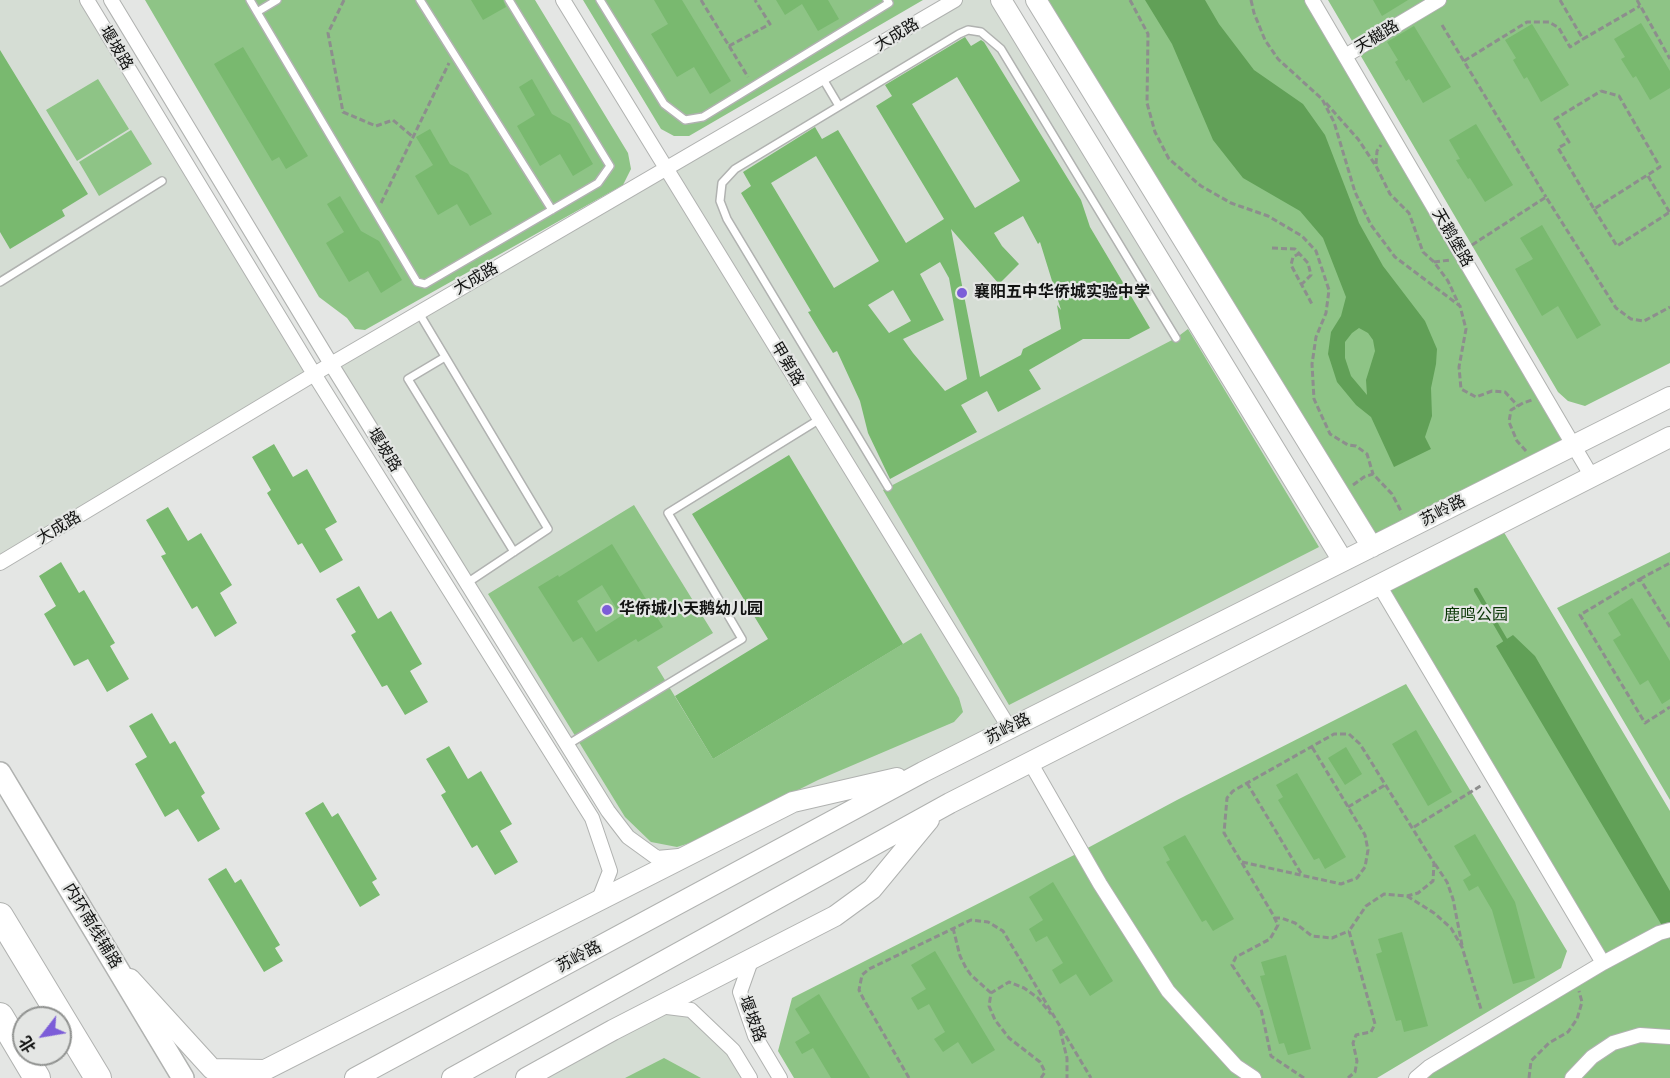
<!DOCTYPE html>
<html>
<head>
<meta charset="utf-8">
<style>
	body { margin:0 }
	#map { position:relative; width:1670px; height:1078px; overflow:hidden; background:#e4e6e4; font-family:"Fira Sans Condensed","Noto Sans SC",sans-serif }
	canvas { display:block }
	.north { position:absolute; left:12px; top:1006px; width:60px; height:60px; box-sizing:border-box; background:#e4e6e4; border:2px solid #909290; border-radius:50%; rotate:239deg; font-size:16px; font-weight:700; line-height:24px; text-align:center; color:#121312 }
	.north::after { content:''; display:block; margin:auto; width:21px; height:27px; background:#7c5dd8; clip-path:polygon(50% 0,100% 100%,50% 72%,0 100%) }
</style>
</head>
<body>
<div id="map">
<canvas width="1670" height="1078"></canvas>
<div class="north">北</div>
</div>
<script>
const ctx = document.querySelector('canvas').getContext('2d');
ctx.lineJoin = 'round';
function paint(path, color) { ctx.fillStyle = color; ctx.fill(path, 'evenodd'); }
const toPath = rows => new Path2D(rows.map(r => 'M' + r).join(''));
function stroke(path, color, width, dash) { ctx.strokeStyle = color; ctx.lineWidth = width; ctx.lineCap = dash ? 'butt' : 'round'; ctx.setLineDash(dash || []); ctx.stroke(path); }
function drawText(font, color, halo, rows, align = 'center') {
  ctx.font = font + ' "Fira Sans Condensed","Noto Sans SC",sans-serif'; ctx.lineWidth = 4.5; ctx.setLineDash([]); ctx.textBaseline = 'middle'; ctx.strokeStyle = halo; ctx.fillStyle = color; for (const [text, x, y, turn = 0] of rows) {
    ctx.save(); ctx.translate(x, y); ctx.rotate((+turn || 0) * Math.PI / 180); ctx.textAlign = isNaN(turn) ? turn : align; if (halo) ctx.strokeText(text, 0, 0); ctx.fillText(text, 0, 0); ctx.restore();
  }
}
paint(toPath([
	[0,0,87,0,314,374,0,563],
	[955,0,1001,0,1343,561,923,772,793,802,690,855,657,858,628,837,331,364],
	[659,1006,691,1010,750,1078,526,1078]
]), '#d5ddd4');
paint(toPath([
	[145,0,535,0,628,153,631,169,623,185,365,330,355,329,347,318,319,297],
	[583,0,923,0,689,136,674,136,661,129],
	[1036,0,1312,0,1574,445,1372,547],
	[1328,0,1670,0,1670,363,1585,406,1568,401,1558,392],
	[98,79,129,129,77,161,46,110],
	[131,130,152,164,99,196,79,162],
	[1188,329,1319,547,1009,705,883,490,1176,338],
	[634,505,713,633,657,667,713,759,921,633,959,698,963,712,954,722,818,780,696,841,677,847,651,842,625,817,488,594],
	[1499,524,1670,811,1670,1078,1416,1078,1603,963,1379,585],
	[1670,552,1670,800,1557,608],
	[1406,684,1567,951,1561,968,1377,1078,794,1078,778,1051,792,998,1082,851,1177,800],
	[664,1058,701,1078,625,1078]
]), '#8ec486');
paint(toPath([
	[1145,0,1205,0,1219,24,1254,70,1303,104,1325,135,1359,223,1383,266,1425,321,1437,349,1436,364,1431,388,1432,416,1425,437,1431,449,1394,467,1371,417,1356,405,1337,382,1328,354,1331,332,1341,316,1346,297,1323,238,1300,211,1243,178,1213,140,1172,44],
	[1359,328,1368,333,1373,340,1375,351,1366,380,1367,395,1351,376,1345,358,1345,342,1352,333],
	[1513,635,1535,656,1670,891,1670,939,1496,646]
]), '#61a057');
stroke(toPath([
	[1476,590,1508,645]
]), '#61a057', 4.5);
paint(toPath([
	[471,0,503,0,506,7,483,20],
	[654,0,682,0,731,81,710,94,694,67,677,77,651,34,668,24],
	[776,0,828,0,839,19,818,31,802,4,785,15],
	[1373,0,1408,0,1382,16],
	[1641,23,1670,71,1670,88,1650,100,1636,76,1633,78,1621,59,1625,57,1614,39],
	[1532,24,1569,85,1541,102,1527,77,1524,79,1513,60,1516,58,1505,40],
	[1414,26,1451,87,1423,103,1409,79,1406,81,1395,62,1398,60,1387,42],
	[965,37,971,46,981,40,984,42,1081,200,1090,227,1150,328,1129,339,1083,339,1029,370,1041,389,998,412,987,391,961,405,977,432,890,479,868,433,860,401,837,351,833,353,808,312,811,311,741,193,751,186,743,172,815,127,822,139,838,130,906,243,944,219,876,106,892,96,885,85],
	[957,77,1020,181,975,208,912,104],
	[816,156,879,261,834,288,771,183],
	[1023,216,1038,244,1040,242,1061,310,1057,305,1061,329,1023,349,1021,355,980,377,951,229,999,284,1019,264,1002,246,994,233],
	[940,262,949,278,967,379,945,391,913,353,903,339,944,320,920,274],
	[893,290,911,321,889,333,868,305],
	[243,47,308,156,286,169,279,157,272,161,214,64],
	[0,50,88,194,62,210,65,216,10,249,0,232],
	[532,79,552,114,570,124,593,164,573,176,560,154,540,166,517,126,535,115,519,87],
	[1476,124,1513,185,1485,202,1470,178,1468,179,1456,160,1460,159,1449,140],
	[430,129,450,164,468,174,492,214,470,226,457,204,438,215,415,176,433,165,416,137],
	[340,196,361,231,379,241,402,280,381,293,368,271,349,282,326,243,344,232,327,204],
	[1542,225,1601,325,1577,339,1558,306,1542,316,1515,269,1533,259,1520,238],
	[274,444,293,477,307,469,337,522,325,529,343,560,320,573,302,543,298,545,267,493,271,490,252,457],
	[789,455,903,644,713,759,675,696,768,639,692,514],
	[168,507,188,541,201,533,232,585,220,593,237,623,215,637,197,606,192,609,161,556,166,554,146,520],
	[612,544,663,627,638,642,636,639,598,662,582,637,573,642,538,587,558,575,559,577],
	[602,585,621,616,596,632,577,601],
	[61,562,79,593,84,590,115,643,110,646,129,679,107,692,88,659,74,666,44,614,56,606,39,576],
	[359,586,378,619,391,611,422,664,410,671,428,702,405,715,387,685,382,687,351,635,356,632,336,599],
	[1632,598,1670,661,1670,699,1662,704,1648,680,1640,685,1613,640,1621,635,1608,613],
	[152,713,170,744,175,741,205,793,201,796,220,829,198,842,178,809,165,817,135,764,147,757,129,726],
	[1416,730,1452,792,1428,806,1392,744],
	[449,746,468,779,481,771,512,824,500,831,518,862,495,875,477,845,472,848,441,795,446,792,426,759],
	[1346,747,1362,774,1345,785,1328,758],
	[1297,773,1346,857,1325,869,1319,858,1314,860,1278,800,1283,797,1276,785],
	[323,802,332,817,338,813,377,879,372,882,380,895,360,907,305,813],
	[1475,834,1515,902,1535,978,1513,984,1492,910,1478,886,1469,891,1463,880,1471,875,1454,846],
	[1185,835,1234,919,1213,931,1206,920,1202,922,1166,862,1170,860,1163,847],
	[226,868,235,883,241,879,280,945,275,948,283,961,264,972,208,879],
	[1053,882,1113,981,1090,996,1076,974,1060,984,1052,970,1063,963,1047,936,1036,942,1029,929,1043,920,1029,897],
	[1402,932,1428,1026,1404,1032,1401,1020,1396,1021,1376,954,1382,952,1378,939],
	[935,951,995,1050,972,1064,958,1042,943,1052,934,1039,945,1032,929,1004,918,1010,911,998,926,989,911,965],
	[1286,955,1311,1049,1288,1055,1284,1043,1279,1044,1260,976,1265,975,1261,962],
	[819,994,870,1078,831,1078,813,1048,802,1054,795,1042,810,1033,795,1009]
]), '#79b96f');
const lane = toPath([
	[250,0,257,12],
	[277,0,257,12,417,282,425,284,598,183,610,166,509,0],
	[420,0,552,210],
	[600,0,664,104,685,120,703,117,889,3,887,0],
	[823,79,839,106],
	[0,282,162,181],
	[419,313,548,529,467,583],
	[445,357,408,379,514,552],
	[888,487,727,219,720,201,722,183,735,169,959,34,968,30,981,32,1001,49,1176,338],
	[567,745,742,639,668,513,820,419]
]);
const street = toPath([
	[87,0,314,374,592,818,610,871,599,899],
	[111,0,331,364,608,811,628,837,657,858,679,856],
	[563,0,1010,729],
	[1312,0,1592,477],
	[1345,56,1439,0],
	[0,563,331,364,955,0],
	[1379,585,1603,963,1429,1067,1416,1078],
	[1030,762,1100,884,1168,991,1236,1066,1254,1078],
	[752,958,740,992,755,1036,780,1078],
	[1603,963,1659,933,1670,930],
	[659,1006,691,1010,733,1050,750,1078],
	[1572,1078,1592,1057,1613,1043,1640,1035,1670,1037]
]);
const secondary = toPath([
	[1001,0,1343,561],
	[1036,0,1372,547],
	[130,979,212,1069,265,1070,793,802,897,778],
	[355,1078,923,772,1670,397],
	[452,1078,950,803,1670,437],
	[526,1078,613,1030,835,916,872,889,929,820]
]);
const primary = toPath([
	[0,773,183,1078]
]);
const highway = toPath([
	[0,916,98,1078],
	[0,1016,37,1078]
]);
stroke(lane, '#b0b2b0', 10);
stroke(street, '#b0b2b0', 16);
stroke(secondary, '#b0b2b0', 22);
stroke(primary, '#b0b2b0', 24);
stroke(highway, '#b0b2b0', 28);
stroke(toPath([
	[344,0,328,33,343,112,376,126,393,120,413,137],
	[701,0,748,77],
	[1130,0,1148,34,1147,103,1155,132,1169,159,1201,186,1231,203,1268,216,1302,236,1316,251,1329,290,1326,313,1316,337,1312,364,1314,399,1330,434,1348,445,1356,446,1367,454,1373,474],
	[1251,0,1254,13,1265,40,1278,59,1322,99,1334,122,1355,192,1371,225,1395,257,1460,306,1466,329,1459,367,1461,389,1476,397,1492,391,1505,392,1518,406],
	[1560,0,1583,39,1640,6],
	[1637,0,1670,59],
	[1442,25,1546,197],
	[729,46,770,24,755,0],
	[1464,61,1527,22,1549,22,1559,28,1570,47,1583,39],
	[1601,91,1619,96,1660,167,1594,209,1558,148,1569,142,1555,119,1601,91],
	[1326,103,1358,139,1376,166,1390,194,1409,213,1423,252,1434,262,1448,281,1459,305],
	[1376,164,1377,151,1381,145],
	[1648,176,1670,213],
	[381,203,449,63],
	[1594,209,1617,246,1670,212],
	[1472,245,1546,197,1616,308,1631,319,1644,321,1670,307],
	[1272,248,1295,249,1308,263,1311,275,1301,285],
	[1300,253,1293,257,1291,265,1313,306],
	[1434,262,1450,260],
	[1526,451,1517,441,1509,422,1511,410,1523,403,1532,400],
	[1353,485,1364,477,1373,474,1392,494,1402,513],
	[1640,579,1670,563],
	[1670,627,1640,579,1580,615,1645,723,1670,707],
	[1247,783,1302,875],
	[1348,807,1385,785],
	[1414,827,1482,785],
	[1242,862,1341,884,1357,878,1365,867,1368,850,1365,835,1312,747],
	[1435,864,1447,882,1453,899,1462,945],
	[1407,896,1434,913,1451,928,1462,947,1481,1009],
	[1274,918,1281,918,1295,923,1312,936,1332,938,1349,931],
	[953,928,960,956,966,968,971,975,991,993],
	[1060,1030,1067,1058,1067,1078],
	[909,1078,863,998,859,990,862,975,869,969,971,920,988,922,1003,931,1091,1078],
	[1041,1078,1045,1072,1040,1062,1009,1038,995,1020,989,1006,991,993,1009,982,1024,988,1038,998,1051,1014],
	[1304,1078,1271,1056,1261,1009,1232,965,1236,957,1270,939,1278,925,1272,913,1224,833,1227,798,1233,791,1334,734,1349,734,1360,744,1434,863,1433,881,1418,893,1407,896,1384,894,1366,906,1349,931,1375,1024,1371,1032,1356,1035,1353,1043,1357,1061,1355,1072,1348,1078],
	[1529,1078,1531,1061,1549,1043,1568,1032,1577,1019,1582,1002,1579,991]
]), '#8d8e8d', 3, [6, 3]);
stroke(lane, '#fff', 7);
stroke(street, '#fff', 14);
stroke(secondary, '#fff', 20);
stroke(primary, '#fff', 21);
stroke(highway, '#fff', 26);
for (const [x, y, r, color] of [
	[962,293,6,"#7c5dd8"],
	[607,610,6,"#7c5dd8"]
]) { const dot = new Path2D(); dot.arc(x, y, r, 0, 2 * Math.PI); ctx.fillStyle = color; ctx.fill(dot); stroke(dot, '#e4e6e4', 2); }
drawText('16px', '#121312', '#e4e6e4', [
	["大成路",897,35,-31],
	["天樾路",1377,37,-31],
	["堰坡路",116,48,59],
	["天鹅堡路",1452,238,60],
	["大成路",476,279,-30],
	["甲第路",787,364,59],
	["堰坡路",384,450,58],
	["苏岭路",1443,511,-27],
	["大成路",59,528,-31],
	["苏岭路",1008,729,-27],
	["内环南线辅路",92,926,59],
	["苏岭路",579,957,-28],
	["堰坡路",752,1019,70]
]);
drawText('bold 16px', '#121312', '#e4e6e4', [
	["襄阳五中华侨城实验中学",974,293],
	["华侨城小天鹅幼儿园",619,610]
], 'left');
drawText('16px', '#053300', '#e4e6e4', [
	["鹿鸣公园",1476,616]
]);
</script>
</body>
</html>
